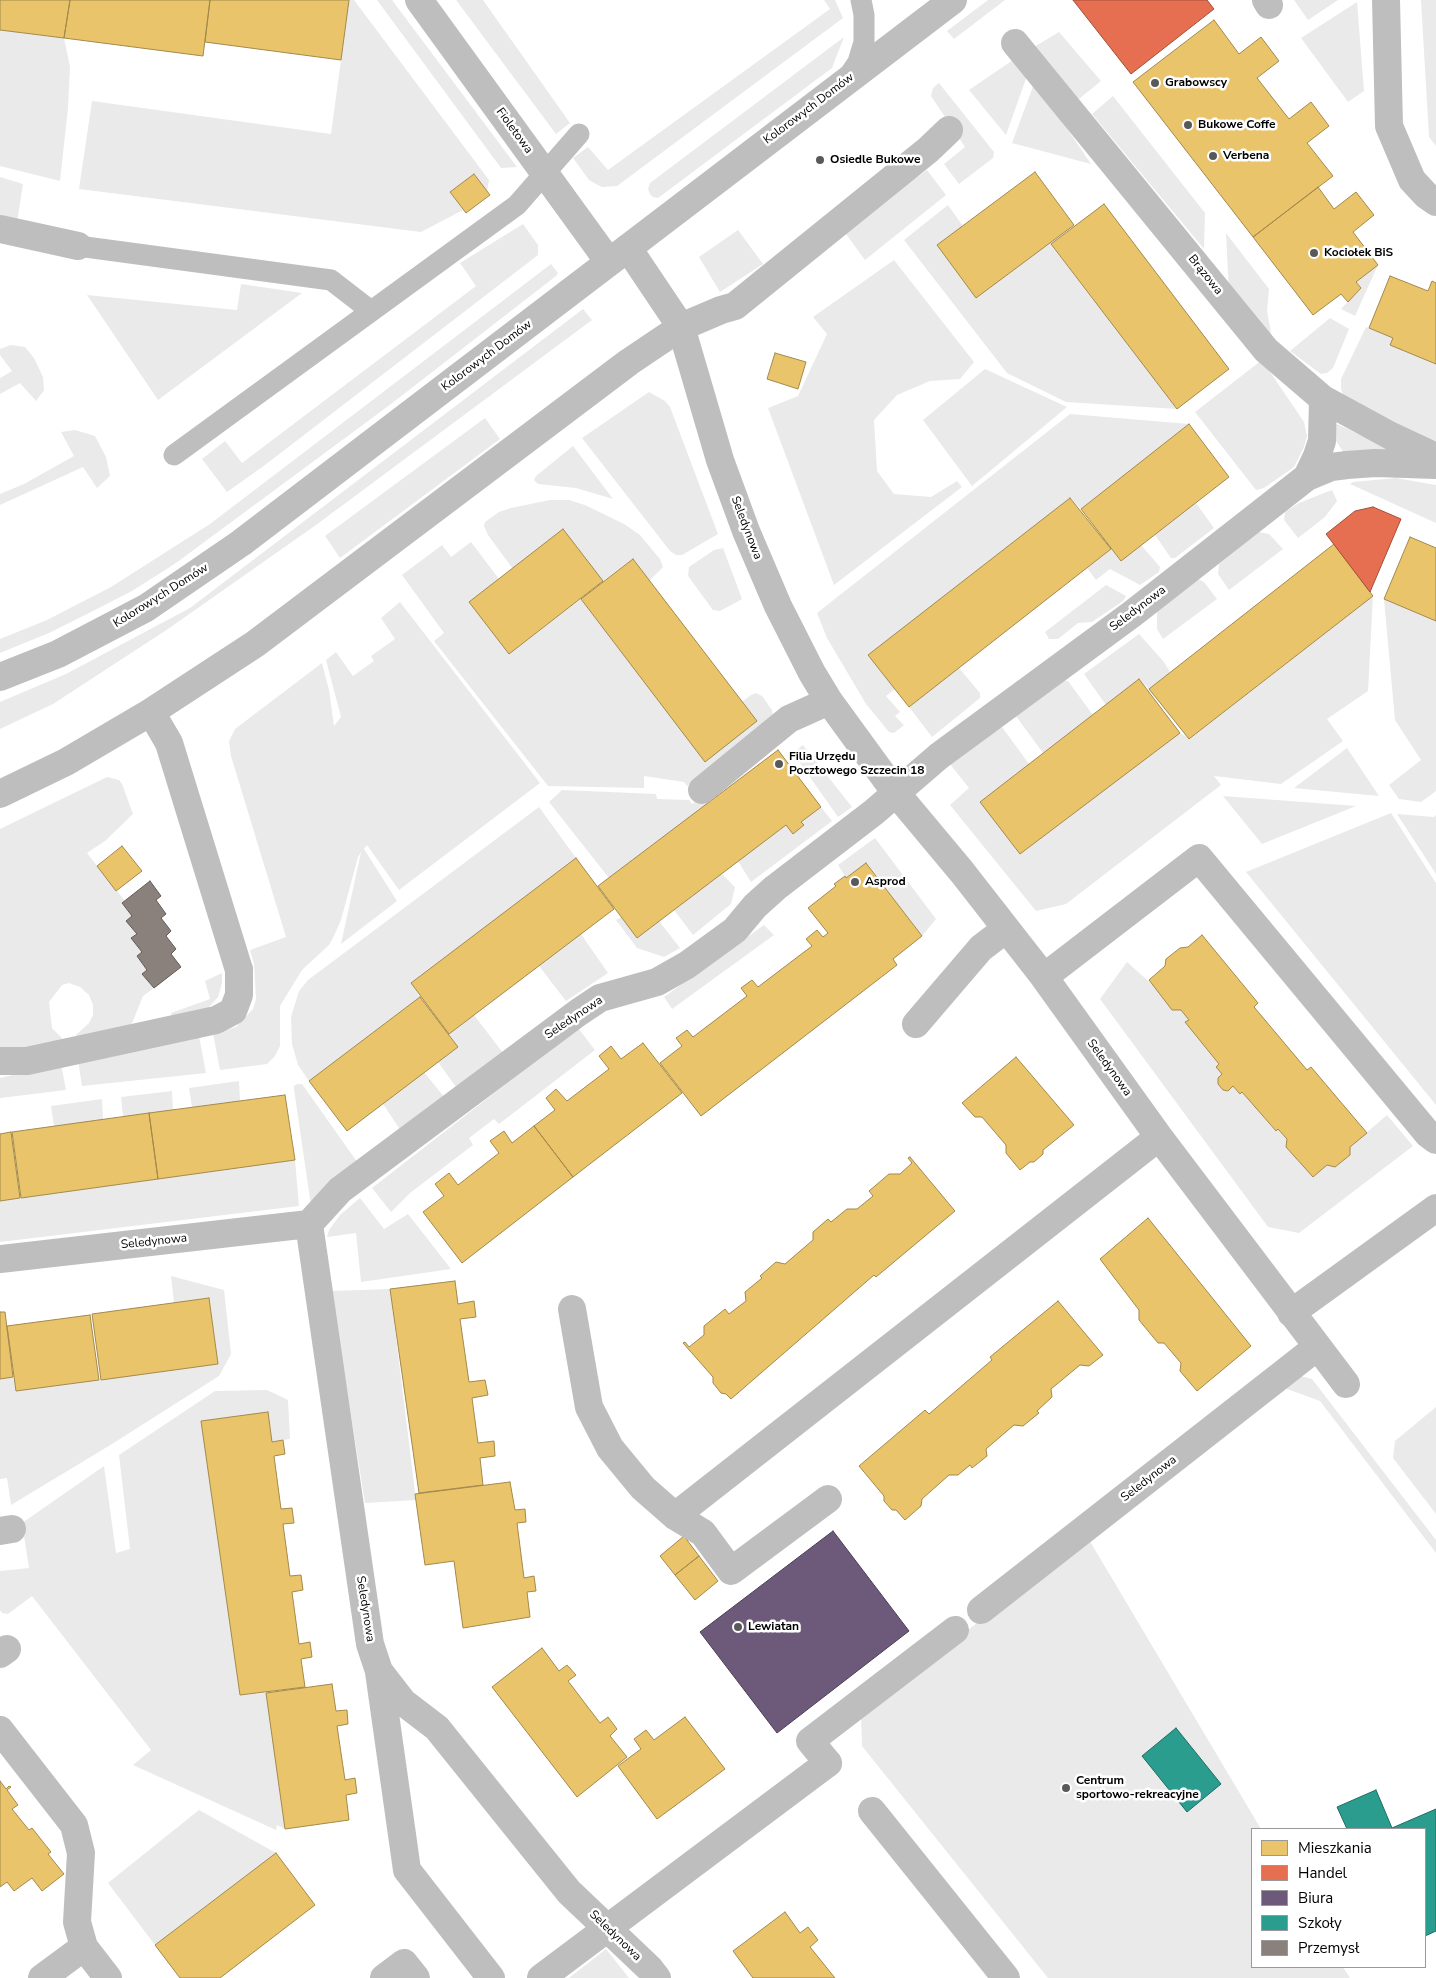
<!DOCTYPE html>
<html>
<head>
<meta charset="utf-8">
<style>
	body { margin:0 }
	#map { position:relative; width:1436px; height:1978px; overflow:hidden; background:#fff; font-family:"Nunito Sans",sans-serif }
	canvas { display:block }
	.legend { position:absolute; left:1251px; top:1828px; width:175px; height:140px; box-sizing:border-box; background:#fff; border:1px solid #999; margin:0; padding:6px 9px; list-style:none; font-size:15px; color:#000 }
	.legend li { display:flex; align-items:center; gap:10px; height:25px }
	.legend b { width:25px; border:1px solid #999 }
</style>
</head>
<body>
<div id="map">
<canvas width="1436" height="1978"></canvas>
<ul class="legend">
<li><b style="height:14px;background:#e9c46a"></b>Mieszkania</li>
<li><b style="height:14px;background:#e76f51"></b>Handel</li>
<li><b style="height:14px;background:#6d597a"></b>Biura</li>
<li><b style="height:14px;background:#2a9d8f"></b>Szkoły</li>
<li><b style="height:14px;background:#8a817c"></b>Przemysł</li>
</ul>
</div>
<script>
const ctx = document.querySelector('canvas').getContext('2d');
ctx.lineJoin = 'round';
function paint(path, color) { ctx.fillStyle = color; ctx.fill(path, 'evenodd'); }
const toPath = rows => new Path2D(rows.map(r => 'M' + r).join(''));
function stroke(path, color, width, dash) { ctx.strokeStyle = color; ctx.lineWidth = width; ctx.lineCap = dash ? 'butt' : 'round'; ctx.setLineDash(dash || []); ctx.stroke(path); }
function drawText(font, color, halo, rows, align = 'center') {
  ctx.font = font + ' "Nunito Sans",sans-serif'; ctx.lineWidth = 5; ctx.setLineDash([]); ctx.textBaseline = 'middle'; ctx.strokeStyle = halo; ctx.fillStyle = color; for (const [text, x, y, turn = 0] of rows) {
    ctx.save(); ctx.translate(x, y); ctx.rotate((+turn || 0) * Math.PI / 180); ctx.textAlign = isNaN(turn) ? turn : align; if (halo) ctx.strokeText(text, 0, 0); ctx.fillText(text, 0, 0); ctx.restore();
  }
}
paint(toPath([
	[349,0,354,0,489,180,487,191,474,174,450,192,463,210,421,232,79,189,92,101,331,134],
	[377,0,392,0,517,167,501,168],
	[456,0,483,0,570,123,556,134],
	[824,0,835,0,843,18,617,186,602,187,596,184,589,180,573,158,588,147,608,170,830,9],
	[988,0,1005,0,954,39,947,31],
	[1294,0,1338,0,1308,20],
	[1421,0,1436,0,1436,146,1429,137],
	[1357,2,1364,91,1348,102,1301,38],
	[0,30,64,38,70,67,68,108,60,181,0,166],
	[1059,32,1101,81,1074,103,1029,50],
	[844,37,832,68,658,198,653,197,650,194,648,189,650,183],
	[1016,58,1028,73,1006,135,969,90],
	[1035,81,1091,164,1012,143],
	[939,83,994,152,993,158,959,184,944,164,965,147,931,96,933,88],
	[1113,96,1205,213,1204,249,1092,114],
	[927,170,946,195,865,260,843,230],
	[0,177,23,184,17,222,0,216],
	[948,205,963,226,937,245,976,297,1074,225,1051,245,1177,409,1066,402,1007,373,904,240],
	[523,224,538,245,538,255,265,465,227,492,202,459,225,441,242,463,476,286,460,263],
	[738,230,763,264,720,292,699,257],
	[1226,233,1269,289,1267,311,1273,344,1229,293],
	[894,260,974,362,960,379,930,381,897,395,874,420,877,471,894,494,931,497,957,481,962,487,834,585,768,408,798,396,827,334,813,317],
	[551,264,558,273,556,276,391,404,176,563,132,591,91,612,49,633,0,653,0,639,47,620,111,587,210,524],
	[1378,265,1355,316,1341,309,1361,288,1356,282],
	[241,284,302,293,158,400,87,295,237,310],
	[583,309,592,320,316,525,168,629,53,704,0,729,0,702,66,674,190,608],
	[1330,318,1349,329,1333,368,1327,373,1321,374,1290,351],
	[1366,327,1393,338,1390,345,1436,364,1436,449,1344,397,1341,389,1341,379],
	[11,345,25,347,34,358,43,377,44,390,36,401,20,383,0,394,0,378,12,371,0,355,0,349],
	[1262,360,1304,422,1307,436,1304,447,1294,467,1264,488,1256,490,1195,412],
	[985,369,1067,407,972,486,923,420],
	[649,392,665,401,670,407,718,534,682,555,676,555,670,551,582,438],
	[1070,414,1189,424,1081,509,1070,498,869,655,895,689,886,696,900,712,895,716,904,725,894,733,889,732,866,704,827,638,817,613],
	[485,418,500,439,340,558,325,536],
	[1337,424,1390,449,1349,461,1331,433],
	[75,430,95,436,106,457,110,476,97,488,83,467,0,505,0,494,24,484,74,456,61,432],
	[573,446,613,499,576,488,538,484,534,480,536,476],
	[1396,478,1436,485,1436,523,1350,484,1353,482],
	[1332,490,1337,501,1325,517,1298,538,1284,520,1285,512,1299,503],
	[550,500,569,500,585,505,624,524,640,535,660,559,663,567,649,581,633,559,603,581,563,530,513,569,488,535,484,526,485,522,499,512,511,508],
	[1196,503,1214,528,1175,558,1171,558,1155,535],
	[1258,532,1269,534,1283,549,1229,590,1218,574,1219,564],
	[471,542,499,579,509,654,581,599,705,761,757,721,742,702,751,695,756,693,762,696,772,710,773,716,687,786,684,782,644,776,644,788,548,786,434,641,444,633,402,575,442,545,451,557],
	[1141,545,1160,567,1159,572,1140,585,1110,569,1096,580,1087,568,1111,549,1121,561],
	[723,548,742,599,720,611,713,610,688,576,689,567,714,550],
	[1198,579,1204,582,1217,599,1163,639,1157,629,1157,611],
	[1106,585,1126,596,1123,601,1092,622,1078,623,1058,639,1049,639,1045,632],
	[1373,596,1368,691,1327,719,1343,741,1281,784,1214,776,1221,785,1066,904,1036,911,950,805,969,788,946,759,999,723,1029,764,980,802,1020,854,1180,733,1190,739],
	[1384,599,1436,621,1436,791,1421,802,1399,799,1389,785,1421,760,1395,720],
	[400,602,540,783,399,890,367,845,364,849,397,901,341,944,361,852,358,857,341,920,333,938,329,945,302,970,280,1006,280,1046,275,1056,267,1064,220,1070,213,1034,236,1027,253,1009,256,999,254,964,250,950,286,937,231,756,229,741,235,729,322,663,329,690,334,726,341,717,326,660,336,652,353,676,374,661,371,656,395,639,381,618],
	[1139,634,1164,662,1170,672,1149,689,1139,679,1106,705,1084,674],
	[959,668,980,693,980,698,932,737,909,707],
	[1057,679,1068,681,1093,715,1043,753,1013,712],
	[803,745,852,807,838,817,793,753],
	[1347,748,1379,796,1294,788],
	[107,777,119,780,122,784,133,814,105,841,87,853,125,901,122,904,132,916,126,921,137,934,132,938,142,952,137,956,147,970,142,974,154,988,143,996,130,1028,79,1040,76,1035,89,1023,93,1015,93,1005,89,995,80,987,69,983,62,985,49,1002,52,1028,61,1037,64,1043,22,1052,0,1047,0,829],
	[562,790,656,794,657,799,689,800,692,804,703,797,708,803,609,878,549,802],
	[1223,796,1356,806,1262,844],
	[539,807,576,858,411,983,420,997,309,1081,298,1065,292,1044,291,1017,299,991,308,980],
	[821,807,832,821,751,882,738,861,786,825,793,834,803,826,801,822],
	[1391,813,1436,883,1436,1105,1246,872],
	[1397,814,1434,817,1436,815,1436,874],
	[875,838,936,919,922,936,867,863,846,878,838,865],
	[722,874,735,887,731,904,693,935,674,910],
	[621,917,637,937,659,921,680,948,664,957,637,948,616,920],
	[764,925,774,935,672,1009,664,997],
	[581,934,608,973,566,1001,539,966],
	[1127,962,1181,1010,1189,1020,1186,1022,1219,1064,1216,1067,1222,1074,1218,1078,1218,1084,1223,1090,1228,1091,1233,1086,1240,1094,1242,1092,1275,1131,1278,1129,1287,1139,1286,1147,1313,1177,1327,1165,1335,1167,1350,1155,1350,1147,1387,1115,1413,1146,1299,1233,1268,1227,1100,999],
	[222,973,222,983,218,997,210,1006,202,1013,172,1021,171,1013,210,999,205,981],
	[474,1015,503,1053,456,1087,438,1062,458,1047,449,1034],
	[578,1028,595,1050,499,1124,494,1119,469,1138,473,1145,410,1193,391,1212,372,1188],
	[199,1036,206,1073,82,1086,78,1060],
	[61,1064,66,1090,0,1098,0,1078],
	[424,1072,444,1097,401,1131,383,1104],
	[239,1081,240,1101,192,1107,189,1088],
	[297,1084,302,1084,358,1163,311,1206,294,1089,294,1086],
	[172,1091,173,1110,123,1117,121,1097],
	[102,1099,103,1120,54,1126,51,1106],
	[295,1160,299,1206,0,1242,0,1201],
	[360,1198,384,1229,408,1214,451,1269,361,1282,356,1233,327,1237,329,1230,340,1215],
	[171,1276,224,1290,231,1354,219,1376,112,1444,11,1505,7,1478,0,1479,0,1379,13,1377,17,1391,218,1364,209,1298,174,1303],
	[390,1289,416,1500,365,1503,331,1291],
	[1297,1375,1312,1379,1436,1540,1436,1553,1320,1401,1282,1387],
	[267,1390,288,1400,290,1439,272,1442,268,1412,201,1421,240,1695,266,1693,285,1829,277,1825,276,1830,133,1765,151,1750,32,1596,8,1614,2,1613,0,1610,0,1571,29,1568,22,1523,104,1466,116,1553,130,1549,119,1455,215,1391],
	[1436,1407,1436,1514,1393,1458,1395,1441],
	[1088,1538,1261,1829,1252,1829,1252,1967,1343,1967,1350,1978,1048,1978,862,1746,861,1712],
	[199,1810,276,1853,155,1945,108,1883],
	[606,1949,629,1978,569,1978]
]), '#eaeaea');
const homes = toPath([
	[0,0,70,0,64,38,0,30,0,0],
	[70,0,210,0,203,56,64,38,70,0],
	[210,0,349,0,341,60,205,42,210,0],
	[1214,20,1239,54,1261,37,1279,61,1257,78,1289,119,1311,102,1329,126,1307,143,1333,176,1253,237,1133,82,1214,20],
	[1035,172,1074,225,976,298,937,245,1035,172],
	[474,174,490,195,466,213,450,192,474,174],
	[1318,187,1334,209,1356,192,1374,215,1353,232,1378,265,1356,282,1361,288,1348,302,1341,294,1313,315,1253,237,1318,187],
	[1104,204,1229,369,1177,409,1051,244,1104,204],
	[1390,276,1428,291,1432,281,1436,283,1436,364,1390,345,1393,338,1369,328,1390,276],
	[775,353,806,362,798,389,767,379,775,353],
	[1189,424,1229,477,1121,561,1081,509,1189,424],
	[1070,498,1111,549,909,707,868,655,1070,498],
	[563,529,603,581,509,654,469,602,563,529],
	[1410,537,1436,548,1436,621,1384,599,1410,537],
	[1334,544,1373,596,1189,739,1149,689,1334,544],
	[633,559,757,721,705,762,581,599,633,559],
	[1139,679,1180,733,1020,854,980,802,1139,679],
	[778,750,821,807,801,822,804,825,793,834,786,825,637,938,598,886,778,750],
	[122,846,142,871,116,891,97,866,122,846],
	[576,858,614,909,449,1034,411,983,576,858],
	[866,863,922,936,893,959,897,965,701,1116,660,1063,682,1046,676,1038,687,1030,693,1037,747,996,741,988,752,980,758,987,812,946,806,939,817,930,823,937,828,933,808,908,836,886,834,884,845,876,846,878,866,863],
	[1202,935,1258,1003,1254,1007,1307,1070,1311,1067,1367,1133,1350,1147,1350,1155,1335,1167,1327,1165,1313,1177,1286,1147,1287,1139,1278,1129,1276,1131,1242,1092,1240,1094,1233,1086,1228,1091,1223,1090,1218,1084,1218,1078,1222,1074,1216,1067,1219,1064,1185,1022,1189,1020,1181,1010,1172,1010,1149,980,1165,966,1166,959,1180,948,1188,947,1202,935],
	[420,997,458,1047,347,1131,309,1081,420,997],
	[643,1043,682,1093,573,1177,534,1126,555,1110,546,1098,556,1089,567,1101,609,1069,599,1056,611,1046,621,1059,643,1043],
	[1016,1057,1074,1125,1043,1150,1043,1154,1034,1162,1030,1162,1020,1170,1006,1153,1006,1145,982,1117,975,1117,962,1103,1016,1057],
	[285,1095,295,1160,158,1179,149,1113,285,1095],
	[149,1113,158,1179,21,1198,12,1132,149,1113],
	[534,1126,573,1177,462,1263,423,1212,444,1196,435,1184,449,1173,458,1185,499,1153,490,1141,504,1131,512,1143,534,1126],
	[11,1132,20,1198,0,1201,0,1134,11,1132],
	[910,1157,955,1211,876,1277,874,1275,731,1399,726,1394,721,1393,713,1383,713,1377,683,1343,685,1342,689,1347,704,1335,704,1326,725,1309,729,1314,746,1301,745,1292,762,1278,760,1276,776,1262,785,1264,813,1240,813,1232,828,1219,831,1222,847,1209,857,1209,873,1196,869,1191,889,1174,900,1174,912,1163,908,1158,910,1157],
	[1148,1218,1251,1346,1197,1391,1180,1371,1181,1363,1164,1343,1158,1343,1139,1320,1139,1310,1100,1259,1148,1218],
	[455,1281,458,1304,474,1301,476,1317,460,1319,469,1382,485,1380,488,1395,472,1398,478,1443,494,1441,495,1456,480,1458,483,1485,419,1493,390,1289,455,1281],
	[209,1298,218,1364,101,1380,92,1314,209,1298],
	[1058,1301,1103,1355,1089,1366,1080,1365,1051,1389,1052,1397,1037,1411,1039,1413,1023,1426,1014,1425,986,1449,987,1456,972,1468,970,1465,958,1475,949,1475,922,1499,921,1506,905,1520,896,1510,892,1510,884,1501,884,1496,859,1466,925,1410,929,1414,992,1360,990,1357,1058,1301],
	[0,1312,5,1312,13,1377,0,1379,0,1312],
	[90,1315,99,1380,16,1391,7,1326,90,1315],
	[268,1412,272,1442,283,1440,285,1454,274,1456,281,1509,292,1508,294,1523,283,1524,290,1576,301,1575,303,1590,292,1592,299,1644,310,1642,312,1657,301,1659,305,1687,240,1695,201,1421,268,1412],
	[510,1482,515,1510,525,1509,526,1522,517,1523,524,1578,534,1576,536,1591,527,1592,530,1617,463,1628,454,1561,425,1565,415,1494,510,1482],
	[684,1536,699,1556,675,1575,660,1556,684,1536],
	[699,1556,718,1581,695,1600,675,1575,699,1556],
	[542,1648,559,1671,567,1665,576,1675,568,1681,600,1723,608,1717,617,1729,610,1736,627,1757,577,1797,492,1687,542,1648],
	[332,1684,336,1711,347,1710,348,1724,337,1726,345,1780,355,1778,357,1793,346,1795,349,1820,285,1829,266,1693,332,1684],
	[685,1717,725,1769,657,1819,618,1766,641,1749,634,1739,646,1730,654,1740,685,1717],
	[0,1781,6,1789,9,1786,11,1787,7,1790,18,1805,12,1809,29,1830,32,1828,51,1852,48,1854,64,1874,42,1891,32,1878,14,1891,7,1882,0,1887,0,1781],
	[276,1853,315,1905,220,1978,180,1978,155,1945,276,1853],
	[785,1912,800,1933,808,1927,818,1940,810,1947,835,1978,753,1978,733,1951,785,1912]
]);
paint(homes, '#e9c46a');
stroke(homes, '#a3894a', 1);
const shops = toPath([
	[1073,0,1207,0,1214,9,1131,74,1073,0],
	[1373,507,1401,519,1370,592,1326,534,1355,511,1373,507]
]);
paint(shops, '#e76f51');
stroke(shops, '#a24e39', 1);
const offices = toPath([
	[833,1531,909,1631,777,1733,700,1632,833,1531]
]);
paint(offices, '#6d597a');
stroke(offices, '#4c3e55', 1);
const schools = toPath([
	[1176,1728,1221,1784,1187,1812,1142,1756,1176,1728],
	[1376,1790,1392,1828,1436,1809,1436,1931,1425,1936,1425,1829,1347,1829,1337,1807,1376,1790]
]);
paint(schools, '#2a9d8f');
stroke(schools, '#1d6e64', 1);
const industry = toPath([
	[150,881,161,896,156,900,166,914,161,918,171,931,166,936,176,949,171,954,181,967,154,988,142,974,147,970,137,956,142,952,131,938,137,934,126,921,132,916,122,903,150,881]
]);
paint(industry, '#8a817c');
stroke(industry, '#615a57', 1);
stroke(toPath([
	[848,77,858,62,864,42,864,15,861,0],
	[78,246,331,280,371,311],
	[174,455,517,205,579,134]
]), '#bebebe', 21);
stroke(toPath([
	[0,229,78,246],
	[0,1061,27,1061,216,1020,233,1011,239,995,239,970],
	[981,1610,1317,1347],
	[0,1730,74,1825,81,1853,77,1922,84,1947,108,1978],
	[828,1763,810,1741,955,1630]
]), '#bebebe', 28);
stroke(toPath([
	[419,0,609,262],
	[1266,0,1269,5],
	[1386,0,1389,126,1412,180,1426,195,1436,202],
	[1015,43,1266,350,1323,399,1391,436,1436,457],
	[628,248,681,327,720,460,746,531,778,606,812,673,829,701,896,793,962,872,1044,977,1159,1137,1346,1384],
	[1307,477,1331,467,1347,465,1375,463,1436,465],
	[151,712,169,743,239,970],
	[702,790,789,719,829,701],
	[0,794,66,762,151,712,255,644,629,362,681,327,721,310,735,306,928,150,949,130],
	[1044,977,1199,858,1428,1134,1436,1140],
	[916,1024,981,948,1006,929],
	[309,1224,370,1644,379,1671,403,1702,437,1728,569,1892,650,1969,657,1978],
	[0,1259,309,1224,340,1190,579,1012,600,998,657,982,687,965,735,930,755,906,775,888,874,812,939,756,1132,614,1307,477,1317,456,1322,441,1323,399],
	[572,1309,589,1407,610,1448,643,1488,675,1516,703,1533,731,1571,828,1499],
	[1291,1313,1436,1208],
	[675,1516,1159,1137],
	[0,1531,12,1529],
	[0,1654,7,1649],
	[379,1672,407,1870,491,1978],
	[872,1811,1006,1978],
	[42,1978,84,1947],
	[384,1978,404,1963,416,1978],
	[541,1978,828,1763]
]), '#bebebe', 28);
stroke(toPath([
	[0,677,58,654,146,608,241,543,953,0]
]), '#bebebe', 28);
for (const [x, y, r, color] of [
	[1155,83,5,"#595959"],
	[1188,125,5,"#595959"],
	[1213,156,5,"#595959"],
	[820,160,5,"#595959"],
	[1314,253,5,"#595959"],
	[779,764,5,"#595959"],
	[855,882,5,"#595959"],
	[738,1627,5,"#595959"],
	[1066,1788,5,"#595959"]
]) { const dot = new Path2D(); dot.arc(x, y, r, 0, 2 * Math.PI); ctx.fillStyle = color; ctx.fill(dot); stroke(dot, '#fff', 2); }
drawText('bold 12px', '#000', '#fff', [
	["Grabowscy",1165,83],
	["Bukowe Coffe",1198,125],
	["Verbena",1223,156],
	["Osiedle Bukowe",830,160],
	["Kociołek BiS",1324,253],
	["Filia Urzędu",789,757],
	["Pocztowego Szczecin 18",789,771],
	["Asprod",865,882],
	["Lewiatan",748,1627],
	["Centrum",1076,1781],
	["sportowo-rekreacyjne",1076,1795]
], 'left');
drawText('12px', '#000', '#fff', [
	["Kolorowych Domów",809,109,-37],
	["Fioletowa",514,131,54],
	["Brązowa",1205,275,51],
	["Kolorowych Domów",487,356,-37],
	["Seledynowa",746,528,69],
	["Kolorowych Domów",161,596,-32],
	["Seledynowa",1138,609,-37],
	["Seledynowa",574,1018,-34],
	["Seledynowa",1109,1068,54],
	["Seledynowa",154,1242,-6],
	["Seledynowa",1149,1479,-38],
	["Seledynowa",365,1609,81],
	["Seledynowa",615,1936,44]
]);
</script>
</body>
</html>
